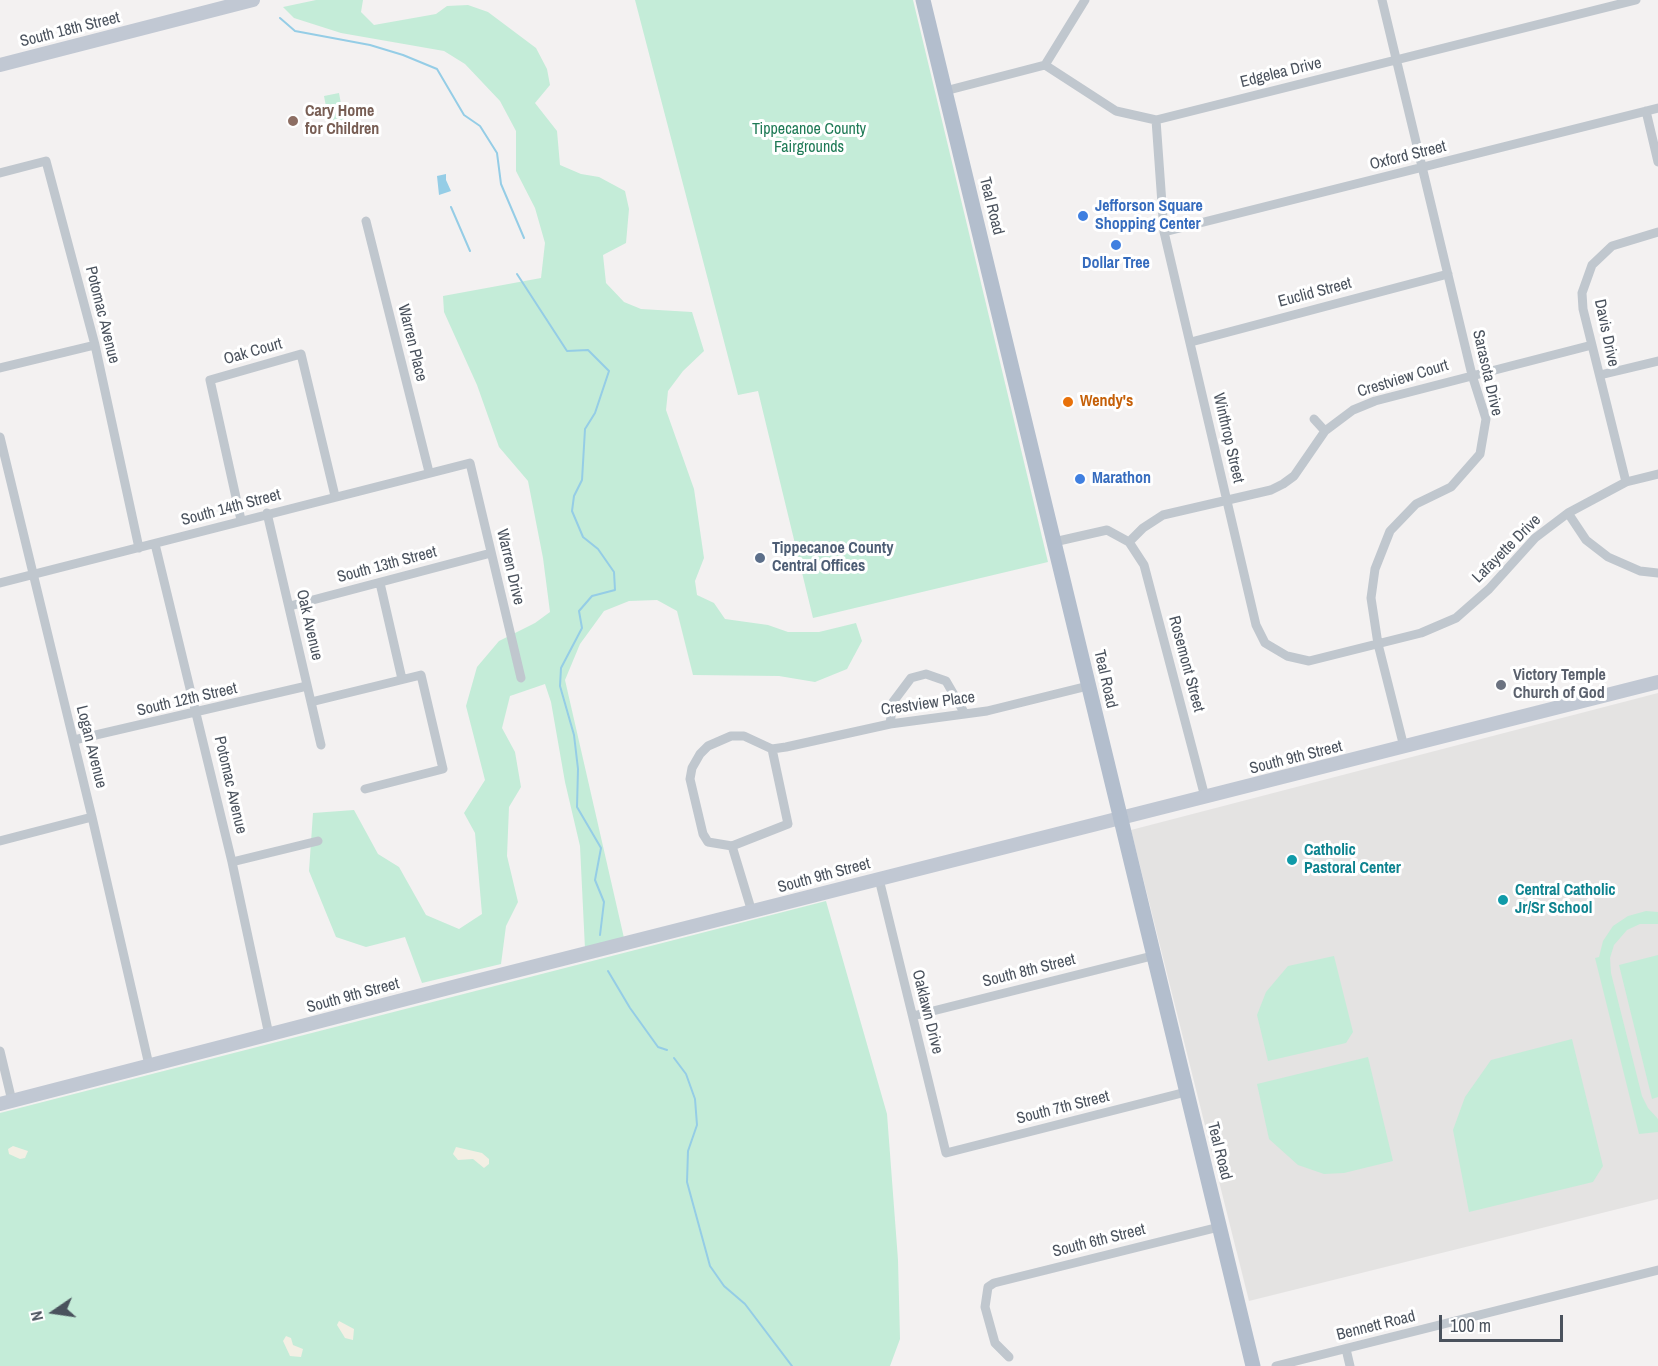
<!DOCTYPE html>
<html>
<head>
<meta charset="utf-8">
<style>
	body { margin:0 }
	#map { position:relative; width:1658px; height:1366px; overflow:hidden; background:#f3f1f1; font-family:"Archivo Narrow",sans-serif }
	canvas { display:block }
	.north { position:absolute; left:24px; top:1282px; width:60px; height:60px; -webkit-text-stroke:4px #fff; paint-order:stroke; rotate:257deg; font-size:16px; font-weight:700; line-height:24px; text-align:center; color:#4a525d }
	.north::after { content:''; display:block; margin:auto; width:21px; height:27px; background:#4a525d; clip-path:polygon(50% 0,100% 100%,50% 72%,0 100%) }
	.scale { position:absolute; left:1439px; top:1315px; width:124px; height:27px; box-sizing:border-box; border:3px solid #4a525d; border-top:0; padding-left:8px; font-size:18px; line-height:21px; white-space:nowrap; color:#4a525d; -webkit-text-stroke:4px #fff; paint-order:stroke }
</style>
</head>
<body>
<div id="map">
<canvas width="1658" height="1366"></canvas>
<div class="north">N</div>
<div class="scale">100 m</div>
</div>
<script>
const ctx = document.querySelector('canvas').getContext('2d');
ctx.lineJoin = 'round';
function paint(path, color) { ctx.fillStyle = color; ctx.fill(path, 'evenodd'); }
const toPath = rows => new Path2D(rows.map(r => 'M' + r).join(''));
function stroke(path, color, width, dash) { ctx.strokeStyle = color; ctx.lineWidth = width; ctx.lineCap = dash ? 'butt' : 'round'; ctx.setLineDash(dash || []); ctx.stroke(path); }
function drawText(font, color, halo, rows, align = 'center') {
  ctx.font = font + ' "Archivo Narrow",sans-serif'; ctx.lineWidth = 6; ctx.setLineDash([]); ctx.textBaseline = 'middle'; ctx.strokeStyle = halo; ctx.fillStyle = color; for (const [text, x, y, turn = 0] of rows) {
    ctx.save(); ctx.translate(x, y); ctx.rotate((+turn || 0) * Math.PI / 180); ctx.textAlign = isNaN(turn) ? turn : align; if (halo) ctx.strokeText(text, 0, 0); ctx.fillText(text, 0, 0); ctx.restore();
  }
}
paint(toPath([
	[1658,693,1658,1199,1249,1301,1131,830]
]), '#e4e3e2');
paint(toPath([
	[316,0,363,0,361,12,374,25,436,14,447,6,468,5,488,12,536,48,547,69,550,85,535,103,557,131,560,165,581,174,599,177,625,191,629,209,626,243,603,255,606,283,624,302,641,309,692,312,704,351,683,371,668,391,666,410,694,489,704,558,695,581,697,595,714,603,725,619,768,625,788,632,819,632,856,623,862,641,847,669,815,682,779,676,693,675,677,611,657,600,629,601,604,611,580,644,565,680,624,938,585,949,580,846,565,782,551,702,545,684,510,696,502,728,515,752,521,787,509,807,507,856,518,902,506,926,501,964,422,983,405,937,366,947,336,937,309,871,313,813,354,810,378,854,399,867,426,915,459,929,482,914,475,833,464,813,485,780,466,706,477,667,499,641,535,623,550,612,543,558,528,481,499,447,477,385,444,312,443,296,541,278,545,243,535,208,516,171,516,131,500,101,465,64,444,51,341,33,294,18,283,7],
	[635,0,913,0,1048,562,813,618,758,391,738,395],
	[339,93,344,120,329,123,324,96],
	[826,901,887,1114,898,1260,900,1339,890,1366,0,1366,0,1113],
	[1646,911,1658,912,1658,924,1640,924,1627,930,1614,945,1610,958,1611,973,1642,1096,1648,1108,1658,1119,1658,1132,1639,1134,1595,958,1599,957,1603,941,1613,926,1628,916],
	[1658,955,1658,1097,1652,1099,1619,965],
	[1334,956,1353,1032,1346,1043,1268,1061,1257,1015,1266,992,1288,966],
	[1572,1039,1603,1166,1593,1182,1469,1212,1453,1130,1465,1097,1491,1060],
	[1368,1057,1393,1161,1344,1173,1324,1174,1298,1165,1269,1139,1257,1084]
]), '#c4ecd8');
paint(toPath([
	[13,1146,28,1151,25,1158,20,1159,9,1154,8,1149],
	[456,1147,482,1153,489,1159,489,1164,484,1168,473,1159,458,1160,453,1154],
	[339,1321,354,1329,353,1340,345,1338,337,1325],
	[286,1336,291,1338,293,1345,303,1349,301,1357,290,1356,283,1341]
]), '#f3efe4');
paint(toPath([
	[446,174,446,180,451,191,439,195,437,176]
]), '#95cde6');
stroke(toPath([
	[280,18,295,31,370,45,403,55,437,69,464,115,480,126,497,153,501,184,524,238],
	[451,207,470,251],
	[517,274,567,351,588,350,609,371,595,413,585,429,582,480,574,496,572,511,583,537,598,549,614,572,615,590,592,596,579,611,582,628,561,668,560,686,574,735,578,769,577,807,601,848,595,880,604,902,600,935],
	[608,971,630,1008,658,1047,667,1050],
	[674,1058,686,1074,695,1099,697,1125,688,1151,687,1182,710,1266,724,1286,745,1304,792,1366]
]), '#95cde6', 2);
stroke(toPath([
	[1382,0,1472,375,1486,419,1480,454,1451,487,1416,504,1390,531,1375,569,1371,598,1378,644,1404,747],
	[1045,65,1085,0],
	[945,91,1045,65,1116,111,1156,120,1636,0],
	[1646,111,1658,162],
	[1156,120,1164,232,1256,625,1265,643,1287,656,1309,661,1421,633,1456,618,1489,589,1535,538,1568,513,1626,482,1658,474],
	[0,173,46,161,95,345,139,548],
	[366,221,429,472],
	[1164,232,1658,108],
	[1191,342,1448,274],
	[0,368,95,345],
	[1600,375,1658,361],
	[1314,419,1325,431],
	[0,437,92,817,149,1065],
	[1626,482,1583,309,1582,293,1592,265,1612,246,1658,232],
	[267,513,321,745],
	[1568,513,1586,540,1608,557,1640,571,1658,573],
	[241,520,210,380,301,354,335,496],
	[1054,542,1107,530,1129,542,1143,528,1163,515,1271,490,1283,484,1294,476,1325,431,1353,410,1375,401,1592,345],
	[1129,542,1144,565,1205,797],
	[155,544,232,862,269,1035],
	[0,583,470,463,521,678],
	[380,583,402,679],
	[290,606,491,553],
	[311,702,421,675,443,769,365,789],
	[890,724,893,702,911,678,926,674,946,681,965,714],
	[74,740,307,686],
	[0,841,92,817],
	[732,846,788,824,772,749],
	[232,862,318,841],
	[879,879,946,1153,1186,1092],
	[752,912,732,846,708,842,703,834,690,779,692,768,700,754,708,746,731,736,744,736,772,749,786,747,890,724,987,711,1088,686],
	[913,1016,1152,956],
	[0,1051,12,1101],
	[1346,1349,1350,1366],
	[1009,1357,995,1343,985,1307,988,1287,994,1283,1219,1227],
	[1276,1366,1658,1270]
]), '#c0c7ce', 9);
stroke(toPath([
	[0,65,253,0],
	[0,1104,472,982,1658,682]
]), '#c1c8d3', 14);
stroke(toPath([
	[923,0,1253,1366]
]), '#b3becd', 15);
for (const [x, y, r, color] of [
	[293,121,6,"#8d6e63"],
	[1083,216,6,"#3f7fe0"],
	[1116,245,6,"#3f7fe0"],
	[1068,402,6,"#e8710a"],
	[1080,479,6,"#3f7fe0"],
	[760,558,6,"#5c6f8a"],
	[1501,685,6,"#6b7280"],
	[1292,860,6,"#0f9aa8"],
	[1503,900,6,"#0f9aa8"]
]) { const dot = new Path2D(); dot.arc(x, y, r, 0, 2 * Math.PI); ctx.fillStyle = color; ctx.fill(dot); stroke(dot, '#fff', 2); }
drawText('16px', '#4a525d', '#fff', [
	["South 18th Street",70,30,-14],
	["Edgelea Drive",1281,73,-14],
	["Oxford Street",1408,156,-14],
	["Teal Road",991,206,76],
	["Euclid Street",1315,293,-15],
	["Potomac Avenue",102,315,76],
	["Davis Drive",1606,333,78],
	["Warren Place",412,343,76],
	["Oak Court",253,352,-16],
	["Sarasota Drive",1487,373,77],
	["Crestview Court",1403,379,-17],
	["Winthrop Street",1228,438,77],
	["South 14th Street",231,508,-15],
	["Lafayette Drive",1507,549,-45],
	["South 13th Street",387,565,-15],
	["Warren Drive",510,567,77],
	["Oak Avenue",309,625,77],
	["Rosemont Street",1186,664,75],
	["Teal Road",1105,679,77],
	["South 12th Street",187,700,-13],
	["Crestview Place",928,704,-8],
	["Logan Avenue",91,747,76],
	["South 9th Street",1296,758,-14],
	["Potomac Avenue",230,785,77],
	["South 9th Street",824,876,-15],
	["South 8th Street",1029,971,-14],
	["South 9th Street",353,996,-15],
	["Oaklawn Drive",927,1012,76],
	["South 7th Street",1063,1108,-14],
	["Teal Road",1219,1151,76],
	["South 6th Street",1099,1241,-14],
	["Bennett Road",1376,1326,-14]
]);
drawText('bold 16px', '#785e54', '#fff', [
	["Cary Home",305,112],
	["for Children",305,130]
], 'left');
drawText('16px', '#1f7a56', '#fff', [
	["Tippecanoe County",809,130],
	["Fairgrounds",809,148]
]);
drawText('bold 16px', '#366cbe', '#fff', [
	["Jefforson Square",1095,207],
	["Shopping Center",1095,225],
	["Dollar Tree",1116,264,"center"],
	["Marathon",1092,479]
], 'left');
drawText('bold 16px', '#c56008', '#fff', [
	["Wendy's",1080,402]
], 'left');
drawText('bold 16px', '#4e5e75', '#fff', [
	["Tippecanoe County",772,549],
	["Central Offices",772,567]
], 'left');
drawText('bold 16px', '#5b616d', '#fff', [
	["Victory Temple",1513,676],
	["Church of God",1513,694]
], 'left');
drawText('bold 16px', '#0d838f', '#fff', [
	["Catholic",1304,851],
	["Pastoral Center",1304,869],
	["Central Catholic",1515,891],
	["Jr/Sr School",1515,909]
], 'left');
</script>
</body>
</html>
